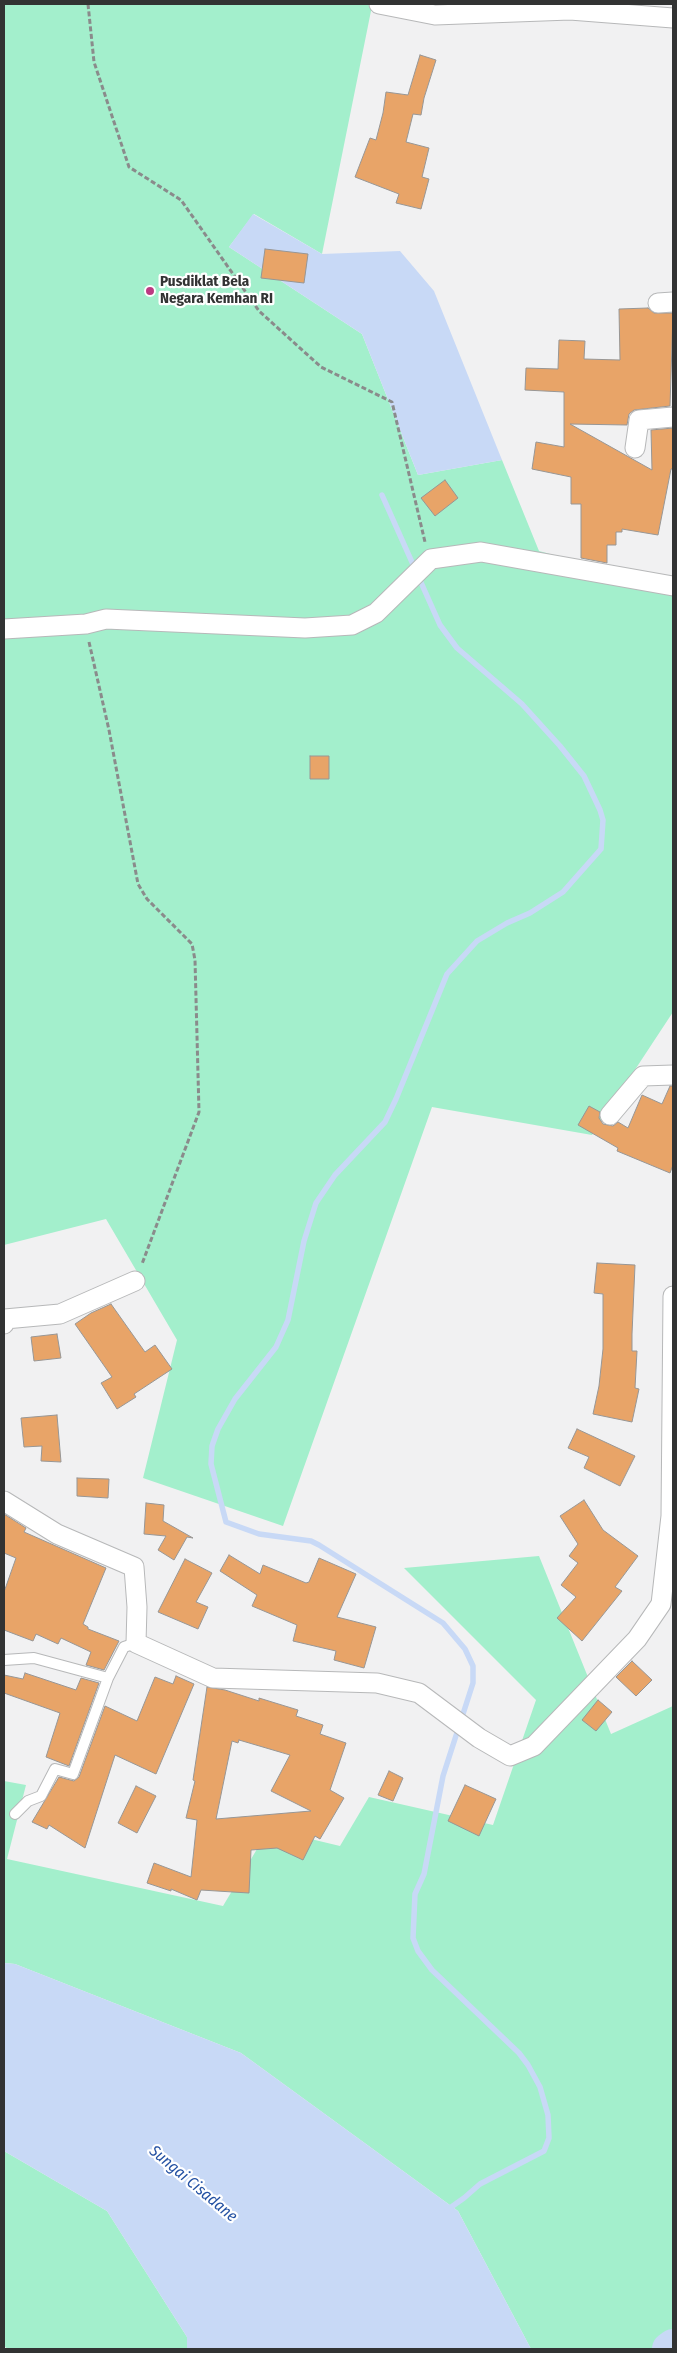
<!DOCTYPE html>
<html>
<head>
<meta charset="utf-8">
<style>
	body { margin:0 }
	#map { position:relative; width:677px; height:2353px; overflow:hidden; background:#f1f1f2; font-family:"Fira Sans Condensed",sans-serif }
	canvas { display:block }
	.frame { position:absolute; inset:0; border:5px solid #323333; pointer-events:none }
</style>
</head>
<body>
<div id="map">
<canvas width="677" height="2353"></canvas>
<div class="frame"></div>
</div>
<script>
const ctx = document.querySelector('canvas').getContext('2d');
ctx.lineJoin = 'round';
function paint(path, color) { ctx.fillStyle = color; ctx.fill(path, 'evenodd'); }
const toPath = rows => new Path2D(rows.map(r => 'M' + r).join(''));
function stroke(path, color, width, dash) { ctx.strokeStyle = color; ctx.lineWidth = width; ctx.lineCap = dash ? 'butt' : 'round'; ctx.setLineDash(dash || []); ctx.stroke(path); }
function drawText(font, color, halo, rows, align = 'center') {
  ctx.font = font + ' "Fira Sans Condensed",sans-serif'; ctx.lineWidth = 4.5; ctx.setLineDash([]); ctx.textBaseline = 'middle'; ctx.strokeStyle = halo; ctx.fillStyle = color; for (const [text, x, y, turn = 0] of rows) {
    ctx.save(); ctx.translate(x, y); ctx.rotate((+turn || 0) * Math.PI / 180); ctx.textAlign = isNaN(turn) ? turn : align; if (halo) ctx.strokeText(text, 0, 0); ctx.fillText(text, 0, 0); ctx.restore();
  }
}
paint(toPath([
	[4,4,363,4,372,6,322,254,254,214,229,247,362,334,418,475,502,460,539,551,673,587,673,1012,592,1135,432,1107,283,1526,143,1478,177,1340,106,1219,4,1245],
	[539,1556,611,1734,673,1706,673,2349,531,2349,458,2211,241,2053,15,1964,4,1963,4,1781,26,1785,7,1859,223,1906,269,1829,340,1846,369,1797,493,1825,536,1700,404,1568],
	[4,2151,107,2211,187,2337,187,2349,8,2349,4,2346]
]), '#a3efcc');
paint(toPath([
	[253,214,322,254,400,251,434,291,502,460,418,475,362,334,229,247],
	[4,1963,15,1964,241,2053,458,2211,531,2349,187,2349,187,2337,107,2211,4,2151]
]), '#c8d9f6');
stroke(toPath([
	[382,495,440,625,457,648,522,704,560,746,584,776,600,810,603,820,601,849,563,892,530,913,507,923,477,941,447,974,396,1099,385,1122,335,1175,316,1203,304,1241,288,1320,276,1347,235,1399,218,1429,212,1446,211,1464,226,1522,259,1534,311,1541,319,1545,443,1623,465,1649,473,1666,473,1683,443,1776,424,1874,415,1894,413,1938,418,1951,432,1970,519,2053,528,2065,540,2087,548,2115,549,2138,544,2151,480,2184,464,2198,447,2210]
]), '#c8d9f6', 5.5);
stroke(toPath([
	[669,2349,673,2346]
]), '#c8d9f6', 34);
const building = toPath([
	[420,55,436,60,424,98,421,115,413,114,406,142,429,148,422,177,429,179,421,209,396,203,399,194,355,177,370,138,376,140,383,113,386,92,408,95,420,55],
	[265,249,308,254,304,283,261,278,265,249],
	[648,308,654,313,673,313,670,406,634,410,629,414,627,425,570,424,652,470,651,430,673,428,673,469,671,469,658,535,622,529,622,532,616,532,616,545,607,545,607,563,581,558,581,504,571,504,571,477,532,469,536,442,564,447,564,392,525,390,526,368,558,369,559,340,585,341,584,359,620,360,619,309,648,308],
	[445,480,458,498,435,516,421,498,445,480],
	[310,756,329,756,329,779,310,779,310,756],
	[670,1086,673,1086,673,1165,670,1173,617,1151,618,1148,578,1125,589,1106,600,1112,599,1118,603,1124,613,1126,618,1122,628,1128,642,1095,662,1104,670,1086],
	[597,1263,635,1265,632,1334,632,1351,637,1351,635,1388,639,1389,632,1422,593,1414,599,1386,603,1349,603,1294,594,1293,597,1263],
	[111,1304,145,1352,155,1345,172,1369,134,1394,136,1397,117,1409,101,1383,112,1377,75,1324,91,1313,111,1304],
	[57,1334,61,1358,34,1361,31,1337,57,1334],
	[57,1415,61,1462,41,1461,42,1446,24,1447,21,1418,57,1415],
	[577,1429,635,1456,620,1486,584,1468,589,1457,568,1448,577,1429],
	[77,1478,109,1479,108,1498,77,1496,77,1478],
	[584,1500,603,1530,638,1556,615,1587,622,1591,582,1641,557,1618,576,1597,561,1585,578,1563,569,1556,578,1544,560,1516,584,1500],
	[146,1503,164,1505,163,1521,193,1538,187,1537,174,1560,158,1550,166,1536,144,1534,146,1503],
	[4,1514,26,1528,24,1532,106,1568,83,1624,88,1627,88,1629,119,1641,104,1670,86,1665,91,1652,61,1638,58,1644,36,1634,33,1641,4,1630,4,1592,16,1558,4,1553,4,1514],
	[229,1555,260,1574,263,1565,306,1583,309,1582,319,1558,356,1574,337,1617,376,1627,364,1668,334,1660,336,1651,293,1641,297,1625,252,1606,257,1595,220,1571,229,1555],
	[185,1559,212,1573,196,1602,208,1607,198,1629,158,1612,185,1559],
	[632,1661,652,1680,636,1696,616,1677,632,1661],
	[25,1673,76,1690,81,1678,99,1683,69,1766,46,1757,60,1713,4,1693,4,1675,23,1679,25,1673],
	[176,1676,194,1684,156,1774,115,1755,85,1848,49,1825,47,1829,32,1822,59,1777,74,1781,79,1777,105,1706,137,1721,155,1677,173,1684,176,1676],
	[207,1687,225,1690,259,1701,259,1698,298,1710,296,1716,323,1725,320,1734,346,1743,330,1790,344,1798,320,1839,315,1836,303,1860,277,1848,251,1850,249,1893,201,1890,197,1900,171,1889,171,1891,147,1883,154,1863,191,1877,197,1820,186,1818,195,1781,193,1780,207,1687],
	[239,1740,290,1755,271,1791,311,1811,216,1819,232,1741,238,1743,239,1740],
	[598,1700,612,1712,596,1731,582,1720,598,1700],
	[389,1771,403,1778,393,1801,378,1795,389,1771],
	[465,1785,496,1799,479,1836,448,1821,465,1785],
	[136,1786,156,1796,137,1833,118,1823,136,1786]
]);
paint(building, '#e8a468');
stroke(building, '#979695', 1);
const lane = toPath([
	[4,1660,34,1658,108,1678],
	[15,1814,28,1801,41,1796,55,1769,73,1774,108,1678,124,1647,136,1643]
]);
const street = toPath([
	[379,4,435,15,570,10,673,18],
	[658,303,673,302],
	[635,448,639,420,673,417],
	[4,629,86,624,106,619,305,628,352,625,376,613,431,559,481,552,673,586],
	[610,1115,643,1076,673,1075],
	[4,1324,5,1319,60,1314,135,1281],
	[4,1501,57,1534,134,1567,137,1607,136,1643,213,1678,377,1683,419,1693,479,1738,510,1756,534,1746,637,1639,661,1604,671,1516,673,1296]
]);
stroke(lane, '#b7b8b9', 12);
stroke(street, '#b7b8b9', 21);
stroke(toPath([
	[88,4,94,62,129,167,181,200,259,311,321,367,392,402,425,542],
	[89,642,109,730,138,884,147,899,192,944,195,960,199,1112,142,1264]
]), '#8a8b8b', 3, [5, 2.5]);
stroke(lane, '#fff', 10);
stroke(street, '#fff', 19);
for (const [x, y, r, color] of [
	[150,291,5,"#bc3a82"]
]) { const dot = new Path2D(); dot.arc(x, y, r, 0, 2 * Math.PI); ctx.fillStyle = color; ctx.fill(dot); stroke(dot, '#fff', 2); }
drawText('bold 15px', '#323333', '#fff', [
	["Pusdiklat Bela",160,282],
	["Negara Kemhan RI",160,299]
], 'left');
drawText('italic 16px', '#2552a3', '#fff', [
	["Sungai Cisadane",193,2184,40]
]);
</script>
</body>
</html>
